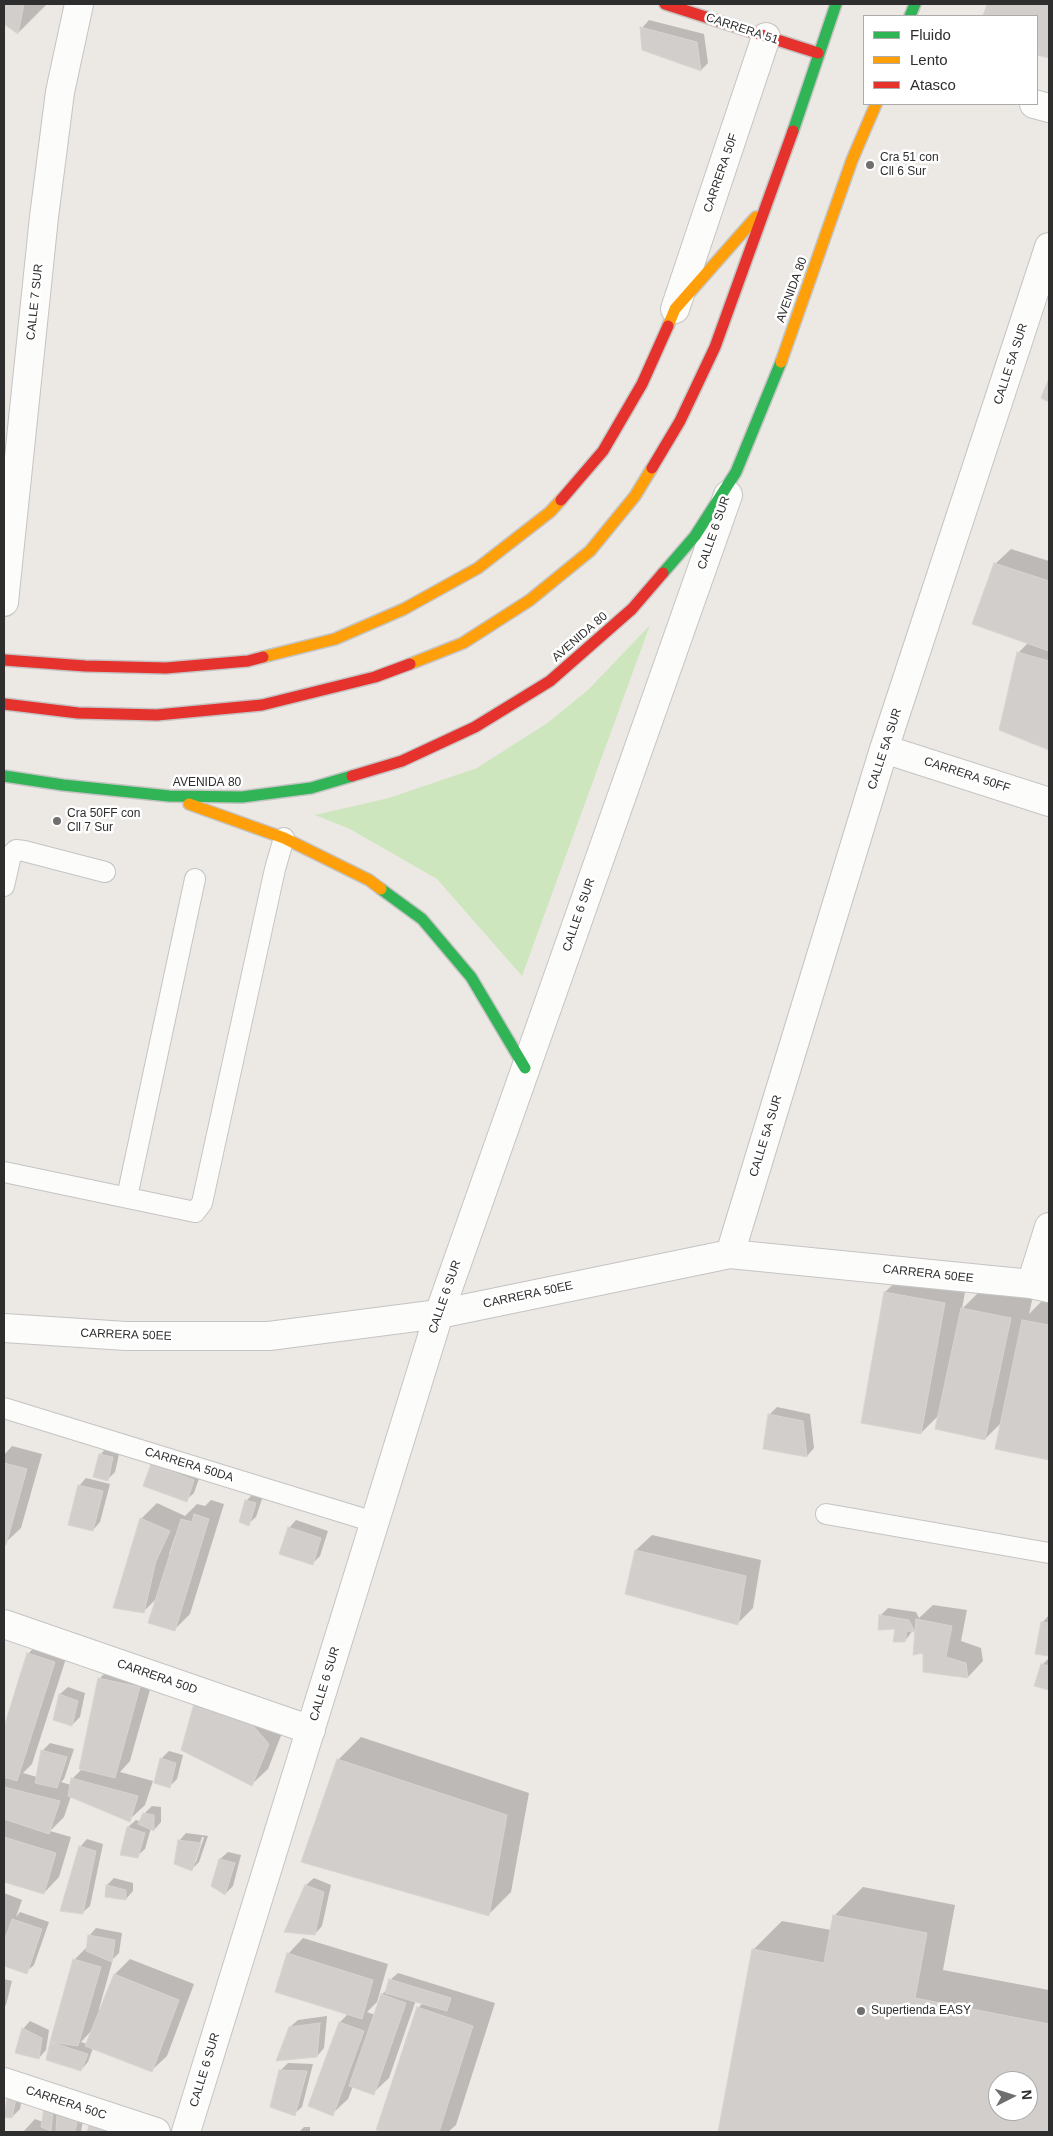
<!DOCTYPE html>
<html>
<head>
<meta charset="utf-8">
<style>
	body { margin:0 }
	#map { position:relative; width:1053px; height:2136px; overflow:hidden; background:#ece8e4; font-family:Arial,sans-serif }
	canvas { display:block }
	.frame { position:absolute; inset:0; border:5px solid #2e2e2e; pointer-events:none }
	.legend { position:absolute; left:863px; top:15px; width:175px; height:90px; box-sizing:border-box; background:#fff; border:1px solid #ababab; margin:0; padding:6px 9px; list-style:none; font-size:15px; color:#2e2e2e }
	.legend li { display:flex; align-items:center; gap:10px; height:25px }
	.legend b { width:25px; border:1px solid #ababab }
	.north { position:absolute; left:988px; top:2071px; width:50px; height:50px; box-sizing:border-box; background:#fff; border:1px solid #ababab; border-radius:50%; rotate:85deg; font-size:14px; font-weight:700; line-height:20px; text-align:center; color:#2e2e2e }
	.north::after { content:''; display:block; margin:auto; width:18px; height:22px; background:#706f6e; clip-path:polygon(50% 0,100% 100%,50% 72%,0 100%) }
</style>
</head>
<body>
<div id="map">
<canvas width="1053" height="2136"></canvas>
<div class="frame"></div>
<ul class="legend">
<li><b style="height:6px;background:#30b455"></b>Fluido</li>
<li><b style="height:6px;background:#ff9f0a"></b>Lento</li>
<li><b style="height:6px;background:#e5322d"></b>Atasco</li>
</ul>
<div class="north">N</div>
</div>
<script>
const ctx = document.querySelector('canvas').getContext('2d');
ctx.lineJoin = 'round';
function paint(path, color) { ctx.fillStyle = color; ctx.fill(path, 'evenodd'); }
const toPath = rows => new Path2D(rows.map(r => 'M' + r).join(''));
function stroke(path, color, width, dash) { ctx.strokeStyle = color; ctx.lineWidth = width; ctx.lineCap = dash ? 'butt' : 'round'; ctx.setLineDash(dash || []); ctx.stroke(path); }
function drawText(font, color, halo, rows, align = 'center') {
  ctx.font = font + ' Arial,sans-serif'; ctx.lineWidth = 5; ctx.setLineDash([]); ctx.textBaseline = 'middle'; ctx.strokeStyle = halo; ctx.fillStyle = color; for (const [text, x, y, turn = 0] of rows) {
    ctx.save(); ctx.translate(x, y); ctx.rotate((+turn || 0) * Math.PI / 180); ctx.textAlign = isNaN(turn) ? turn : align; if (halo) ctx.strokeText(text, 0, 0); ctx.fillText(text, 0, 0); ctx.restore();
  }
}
paint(toPath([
	[650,625,522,976,437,879,350,829,315,815,389,798,477,768,549,722,589,689]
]), '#cee6be');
paint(toPath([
	[4,4,47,4,18,33,4,22],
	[989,4,1049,4,1049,57,1037,53,1037,16,984,16],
	[649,20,704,34,708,63,701,70,642,28],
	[1011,549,1049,561,1049,749,1000,729,1018,653,1029,642,995,564],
	[908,1270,967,1281,962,1309,985,1286,1033,1296,1029,1314,1045,1298,1049,1298,1049,1459,997,1448,1002,1422,985,1439,940,1414,921,1433,885,1292],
	[777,1407,810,1414,814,1448,807,1456,769,1415],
	[12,1446,42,1454,21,1528,5,1543,4,1543,4,1455],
	[107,1447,120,1450,115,1472,107,1480,100,1455],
	[160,1457,201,1473,194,1493,186,1500,152,1465],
	[86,1478,110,1484,100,1522,93,1530,79,1486],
	[254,1493,263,1496,256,1517,248,1524,246,1501],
	[211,1500,224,1504,190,1614,174,1630,158,1597,143,1612,115,1607,141,1519,157,1503,185,1516,197,1504,205,1506],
	[175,1536,176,1537,171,1554,169,1554],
	[296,1520,328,1531,320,1556,312,1564,289,1528],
	[652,1535,761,1560,753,1608,738,1623,636,1550],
	[933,1605,967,1610,961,1641,981,1648,983,1661,968,1677,924,1652,916,1631,913,1630,905,1641,897,1628,880,1616,888,1608,916,1612,919,1618],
	[1049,1615,1049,1654,1037,1653,1042,1623],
	[43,1638,70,1646,32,1764,23,1773,37,1777,43,1750,50,1743,74,1749,64,1779,61,1782,71,1785,73,1778,82,1769,99,1679,115,1663,155,1672,130,1761,120,1772,153,1781,145,1805,129,1820,71,1796,64,1817,50,1831,71,1837,59,1877,44,1893,4,1881,4,1723,6,1723,28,1654],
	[1049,1658,1049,1689,1036,1685,1042,1665],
	[68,1687,85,1693,80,1717,72,1725,60,1694],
	[196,1700,284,1728,268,1769,252,1784],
	[361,1737,529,1793,511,1892,489,1914,302,1862,339,1759],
	[169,1751,183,1755,177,1779,170,1786,161,1759],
	[152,1806,161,1807,161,1822,154,1830,151,1828,145,1849,137,1856,128,1827,136,1820,141,1822,144,1814],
	[186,1833,208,1836,199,1862,192,1869,179,1841],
	[202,1837,204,1837,196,1862,194,1862],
	[87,1839,103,1844,90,1906,82,1913,80,1847],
	[228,1852,241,1855,233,1886,225,1894,213,1886,220,1859],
	[114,1878,133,1883,133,1891,126,1899,107,1885],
	[314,1878,331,1885,322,1926,315,1934,286,1931,306,1885],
	[863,1887,955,1905,943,1970,1049,1990,1049,2132,719,2132,753,1950,782,1921,831,1930,834,1916],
	[998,2081,1028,2081,1028,2111,998,2111],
	[4,1893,22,1900,16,1917,20,1912,49,1922,34,1965,26,1972,4,1964],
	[96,1928,122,1933,119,1953,113,1959,99,2009,101,2009,115,1974,130,1959,194,1984,167,2056,151,2071,93,2048,88,2062,81,2070,47,2059,74,1960,88,1946,89,1936],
	[93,2029,87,2044,81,2042],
	[303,1938,388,1964,377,2002,367,2012,375,2015,382,1994,388,1989,390,1980,398,1973,495,2003,456,2125,448,2132,387,2132,378,2129,418,2008,423,2003,416,2000,389,2078,373,2093,353,2086,348,2099,332,2114,340,2022,349,2013,288,1954],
	[4,1979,12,1981,6,2005,4,2008],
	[327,2016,324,2048,317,2056,290,2027,298,2020],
	[30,2021,49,2030,46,2050,39,2058,23,2029],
	[288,2063,313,2064,302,2107,294,2114,280,2071],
	[24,2086,20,2109,12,2117,4,2116,9,2095],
	[45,2108,84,2114,81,2132,23,2132,35,2119,43,2122],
	[304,2127,310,2127,310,2132,299,2132]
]), '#0003');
const building = toPath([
	[4,4,24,4,18,34,4,24,4,4],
	[987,4,1049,4,1049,58,1037,55,1037,16,983,16,987,4],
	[640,27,697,42,701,71,642,50,640,27],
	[1049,378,1049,402,1041,398,1049,378],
	[994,563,1049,581,1049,651,972,624,994,563],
	[1017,652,1049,661,1049,750,999,730,1017,652],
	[884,1292,945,1303,921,1434,861,1423,884,1292],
	[961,1308,1011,1318,985,1440,935,1429,961,1308],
	[1022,1320,1049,1325,1049,1460,995,1449,1022,1320],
	[768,1414,803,1421,807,1457,763,1449,768,1414],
	[99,1454,113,1457,108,1481,93,1477,99,1454],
	[4,1463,27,1469,6,1545,4,1544,4,1463],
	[151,1464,194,1480,187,1502,143,1486,151,1464],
	[78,1485,103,1491,93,1531,68,1525,78,1485],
	[245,1500,256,1503,249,1526,239,1522,245,1500],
	[194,1514,209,1519,175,1631,148,1623,181,1519,192,1522,194,1514],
	[140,1518,170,1531,156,1561,144,1613,113,1608,140,1518],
	[288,1527,321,1538,313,1565,279,1554,288,1527],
	[635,1550,746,1576,738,1625,625,1594,635,1550],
	[879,1615,909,1620,915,1632,907,1631,905,1642,893,1642,895,1629,878,1630,879,1615],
	[916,1619,952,1626,946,1657,966,1663,968,1678,923,1672,923,1653,913,1655,916,1619],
	[1041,1622,1049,1623,1049,1656,1035,1654,1041,1622],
	[27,1653,55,1662,17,1781,4,1777,4,1727,27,1653],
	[1041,1664,1049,1666,1049,1690,1034,1686,1041,1664],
	[98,1678,140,1687,115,1778,79,1769,98,1678],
	[59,1694,78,1701,72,1726,53,1720,59,1694],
	[195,1700,250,1722,269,1744,252,1786,181,1750,195,1700],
	[41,1750,67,1757,57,1788,35,1783,41,1750],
	[160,1758,176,1763,170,1788,154,1783,160,1758],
	[337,1759,507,1815,489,1916,301,1862,337,1759],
	[71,1778,138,1796,130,1822,68,1796,71,1778],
	[4,1787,60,1801,49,1834,4,1819,4,1787],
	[143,1813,154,1815,154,1831,138,1824,143,1813],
	[127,1827,145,1833,138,1858,120,1855,127,1827],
	[4,1837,56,1853,44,1894,4,1882,4,1837],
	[178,1840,201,1843,192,1871,174,1864,178,1840],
	[79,1846,96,1851,83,1914,60,1911,79,1846],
	[219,1859,235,1863,225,1895,211,1886,219,1859],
	[106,1885,126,1890,126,1900,105,1897,106,1885],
	[305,1885,324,1892,315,1935,284,1932,305,1885],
	[833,1915,927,1933,915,1998,1049,2024,1049,2132,718,2132,752,1949,824,1963,833,1915],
	[998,2081,1028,2081,1028,2111,998,2111,998,2081],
	[12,1919,42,1929,27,1974,4,1966,4,1942,12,1919],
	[88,1935,115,1940,112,1962,86,1951,88,1935],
	[287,1953,373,1980,362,2019,275,1992,287,1953],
	[73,1959,101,1967,78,2046,50,2042,73,1959],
	[114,1974,179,2000,152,2072,85,2046,114,1974],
	[389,1979,451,1998,447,2011,385,1993,389,1979],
	[381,1994,406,2003,374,2095,349,2086,381,1994],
	[417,2007,473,2026,439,2132,383,2132,376,2130,417,2007],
	[339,2022,364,2031,333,2116,308,2106,339,2022],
	[320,2023,317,2057,276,2061,289,2027,320,2023],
	[22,2028,42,2038,39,2059,15,2053,22,2028],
	[50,2042,88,2054,81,2071,46,2060,50,2042],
	[279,2070,307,2071,295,2116,270,2107,279,2070],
	[17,2093,12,2118,4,2117,8,2094,17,2093],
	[44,2107,53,2112,51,2131,41,2127,44,2107],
	[57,2113,77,2122,75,2132,56,2132,57,2113],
	[91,2119,132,2132,87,2132,91,2119]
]);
paint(building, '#d1cecb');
stroke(building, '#d7d4d0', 1);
const lane = toPath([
	[4,886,11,855,16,850,24,851,105,872],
	[4,1172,195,1212,202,1203,275,869,284,838],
	[127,1197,195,879],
	[4,1408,374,1522],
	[826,1514,1049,1553]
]);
const street = toPath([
	[1034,104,1049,108],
	[675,309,766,37],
	[4,602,44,217,60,92,79,4],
	[884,749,1049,802],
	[730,1254,884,749,1049,247],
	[1031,1284,1049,1227],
	[4,1328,126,1336,269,1336,439,1314,730,1254,1031,1284,1049,1288],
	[4,1624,311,1730],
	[4,2082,156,2132],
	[186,2132,439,1314,728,495]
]);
const fast = toPath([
	[910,16,915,4],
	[793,131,836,4],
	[663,573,695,536,736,472,781,362],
	[4,776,63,785,169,796,242,797,311,788,352,776],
	[381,889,422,919,471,977,525,1068]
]);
const slow = toPath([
	[668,326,675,309,756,217],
	[781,362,852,160,876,104],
	[263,657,335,639,404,609,478,568,550,512,561,500],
	[410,664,463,643,530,600,590,551,635,496,652,468],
	[189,804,284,838,369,880,381,889]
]);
const jam = toPath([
	[665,4,818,53],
	[652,468,680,421,715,347,793,131],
	[561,500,603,451,642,384,668,326],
	[4,660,85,666,166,668,248,661,263,657],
	[4,704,78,713,157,715,262,705,375,677,410,664],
	[352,776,402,761,475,727,550,681,632,609,663,573]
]);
stroke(lane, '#c5c4c5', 22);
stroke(street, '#c5c4c5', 30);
stroke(fast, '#c5c4c5', 14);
stroke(slow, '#c5c4c5', 14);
stroke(jam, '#c5c4c5', 14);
stroke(lane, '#fcfcfb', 20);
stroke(street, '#fcfcfb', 28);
stroke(fast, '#30b455', 11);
stroke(slow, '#ff9f0a', 11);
stroke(jam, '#e5322d', 11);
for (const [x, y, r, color] of [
	[870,165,5,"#706f6e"],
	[57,821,5,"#706f6e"],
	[861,2011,5,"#706f6e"]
]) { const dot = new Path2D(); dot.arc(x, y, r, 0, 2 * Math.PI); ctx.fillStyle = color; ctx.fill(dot); stroke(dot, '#fff', 2); }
drawText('12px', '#2e2e2e', '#fff', [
	["CARRERA 51",742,29,18],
	["CARRERA 50F",721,173,-71],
	["AVENIDA 80",792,290,-70],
	["CALLE 7 SUR",35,302,-84],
	["CALLE 5A SUR",1011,364,-72],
	["CALLE 6 SUR",714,533,-71],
	["AVENIDA 80",580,637,-41],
	["CALLE 5A SUR",885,749,-72],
	["CARRERA 50FF",967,775,18],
	["AVENIDA 80",207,783],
	["CALLE 6 SUR",579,915,-71],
	["CALLE 5A SUR",766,1136,-73],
	["CARRERA 50EE",928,1274,6],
	["CARRERA 50EE",528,1295,-12],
	["CALLE 6 SUR",445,1297,-71],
	["CARRERA 50EE",126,1335,2],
	["CARRERA 50DA",189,1465,17],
	["CARRERA 50D",157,1677,19],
	["CALLE 6 SUR",325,1684,-73],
	["CALLE 6 SUR",205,2070,-73],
	["CARRERA 50C",66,2103,18]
]);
drawText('12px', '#2e2e2e', '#fff', [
	["Cra 51 con",880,158],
	["Cll 6 Sur",880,172],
	["Cra 50FF con",67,814],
	["Cll 7 Sur",67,828],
	["Supertienda EASY",871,2011]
], 'left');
</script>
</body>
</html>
